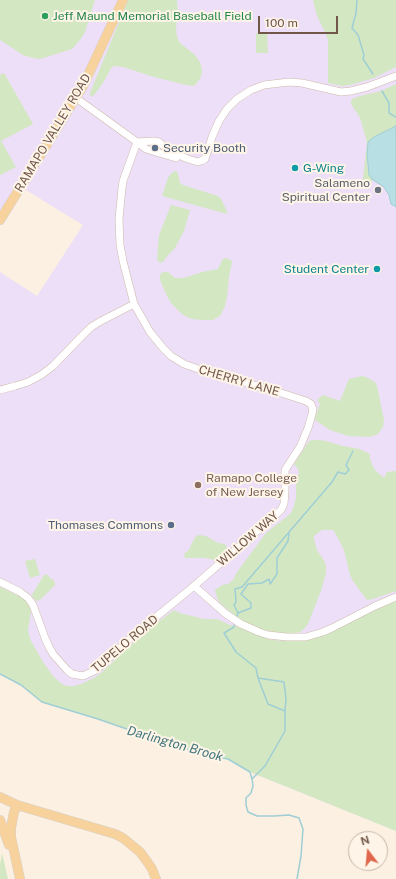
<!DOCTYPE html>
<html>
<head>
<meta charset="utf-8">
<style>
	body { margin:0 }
	#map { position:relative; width:396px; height:879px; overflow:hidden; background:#fbf0e2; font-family:"Public Sans",sans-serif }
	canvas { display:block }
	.north { position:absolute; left:348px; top:831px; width:40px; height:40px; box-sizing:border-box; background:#fef5e8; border:1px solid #c6b5a9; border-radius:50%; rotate:344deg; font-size:11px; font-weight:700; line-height:16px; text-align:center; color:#71564a }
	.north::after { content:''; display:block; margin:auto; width:14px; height:18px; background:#e0674c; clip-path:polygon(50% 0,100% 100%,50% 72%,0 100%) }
	.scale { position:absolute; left:258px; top:16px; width:80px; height:18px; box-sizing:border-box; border:2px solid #71564a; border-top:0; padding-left:5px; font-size:12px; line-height:14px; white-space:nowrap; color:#71564a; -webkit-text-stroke:3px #fef5e8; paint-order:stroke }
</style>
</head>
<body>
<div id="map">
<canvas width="396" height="879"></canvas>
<div class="north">N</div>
<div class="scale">100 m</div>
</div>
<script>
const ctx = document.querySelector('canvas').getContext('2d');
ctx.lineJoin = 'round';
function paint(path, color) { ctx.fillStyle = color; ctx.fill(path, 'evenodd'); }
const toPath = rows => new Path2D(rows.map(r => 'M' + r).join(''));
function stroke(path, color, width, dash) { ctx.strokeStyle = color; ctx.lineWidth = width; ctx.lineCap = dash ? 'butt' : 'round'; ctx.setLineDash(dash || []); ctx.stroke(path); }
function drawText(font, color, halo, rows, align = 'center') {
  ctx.font = font + ' "Public Sans",sans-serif'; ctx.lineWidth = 4; ctx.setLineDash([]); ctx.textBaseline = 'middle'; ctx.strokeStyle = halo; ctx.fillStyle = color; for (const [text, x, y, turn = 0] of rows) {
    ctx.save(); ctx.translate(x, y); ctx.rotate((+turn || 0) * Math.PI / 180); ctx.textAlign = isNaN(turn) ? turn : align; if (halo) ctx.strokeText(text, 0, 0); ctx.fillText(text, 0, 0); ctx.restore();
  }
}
paint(toPath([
	[0,0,396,0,396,831,250,772,228,759,202,754,98,719,42,702,21,685,0,674,0,272,37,296,83,225,21,187,0,220]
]), '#eddff7');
paint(toPath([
	[0,0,95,0,85,32,82,37,75,46,72,49,40,59,33,58,23,55,0,40],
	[128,0,177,0,178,14,176,29,177,37,180,43,195,55,200,62,202,70,201,77,196,84,193,86,186,85,154,77,123,67,115,66,112,67,110,70,103,83,94,95,92,97,90,95,90,93],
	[313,0,396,0,396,67,374,78,350,85,342,86,328,83,328,40,326,34,317,16],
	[256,33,267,33,268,53,256,53],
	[4,73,33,124,1,141,16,167,0,175,0,75],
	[396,84,396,126,374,137,368,142,367,154,367,165,369,175,373,180,366,186,362,188,367,143,362,124,359,116,351,104,351,101,352,99,360,96,381,91],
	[174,171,177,172,178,174,180,183,183,185,218,196,221,199,226,209,227,214,162,196,168,178,170,175],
	[171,205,190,210,184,231,175,248,168,255,163,262,160,263,158,261,157,258,159,235],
	[225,258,231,260,232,262,229,277,227,297,225,306,220,316,213,320,202,320,192,319,187,317,182,314,171,303,167,296,160,280,160,276,161,273,164,272,168,272,175,278,184,278,202,272,218,269,222,260],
	[362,376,366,377,375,382,377,386,384,420,383,427,378,434,370,437,348,436,330,430,315,420,315,418,320,404,317,400,323,395,340,401,349,379],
	[312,440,319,440,326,441,343,446,359,449,370,454,370,459,372,464,375,470,384,478,387,472,396,471,396,591,373,599,368,600,366,599,353,581,350,575,344,550,334,531,332,530,322,530,314,536,314,539,317,550,325,562,326,567,326,573,322,588,308,624,304,629,300,632,295,633,279,633,260,629,249,624,235,616,226,608,220,603,217,598,215,590,222,585,228,584,233,580,237,572,266,533,290,514,293,509,296,498,296,481,299,473,298,469,294,464,309,441],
	[199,535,206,536,218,543,225,544,227,548,226,551,216,560,214,560,205,558,185,558,184,554,189,550,192,543,196,536],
	[35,559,40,575,30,578,25,561],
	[46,574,54,581,55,583,55,585,40,600,36,601,32,596,32,595,44,575],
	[0,587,21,597,25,600,28,604,31,611,28,630,30,639,43,662,53,676,62,684,67,686,74,686,81,684,94,678,101,673,145,632,174,610,180,613,204,619,217,619,230,625,236,626,252,633,272,640,284,641,295,641,310,639,396,601,396,831,250,772,228,759,202,754,141,734,98,719,42,702,21,685,0,674],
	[2,853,8,879,0,879,0,865]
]), '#d3e8c2');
const water = toPath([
	[396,126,396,207,391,204,389,195,384,187,373,180,369,175,367,154,368,142,374,137,396,126]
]);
paint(water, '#b8dfe3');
stroke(water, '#9fced5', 1);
stroke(toPath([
	[357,0,356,13,352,28,358,35,364,55,363,59,373,74],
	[382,91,389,103,389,113,396,117],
	[238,613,251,608,251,603,241,594,248,584,262,583,269,579,270,584,277,574,277,558,288,541,289,533],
	[237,616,238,613,234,605,236,602,235,589,242,587,332,482,338,472,345,474,349,470,346,465,353,451],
	[234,625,234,627,224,633,236,652,256,668,258,678,268,704,285,711,285,731,265,766,252,779],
	[0,674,21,685,42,702,98,719,141,734,202,754,228,759,250,772,252,779,253,786,251,793,246,798,246,805,248,812,257,816,274,816,289,815,299,818,303,829,301,856,297,879],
	[258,678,284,682,286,699,285,710]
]), '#9fced5', 1.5);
const minor = toPath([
	[76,98,137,142,146,149,176,158],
	[137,142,154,141,159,142,169,151,188,159,198,162,201,161,205,159,212,137,219,121,227,109,237,99,251,90,264,85,289,82,302,83,341,92,351,91,367,87,396,76],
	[0,390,15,386,28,382,41,375,53,366,80,338,91,327,101,321,134,304],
	[0,582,20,592,28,598,33,605,45,638,49,647,53,654,67,670,72,674,83,676,96,670,134,635,194,586,281,510,284,504,285,491,285,470,300,447,308,428,312,414,313,409,312,407,311,404,306,401,272,390,204,371,184,364,171,356,163,348,150,332,134,304,123,261,120,245,119,219,122,188,123,181,137,142],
	[194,586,226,614,241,624,259,632,268,635,287,637,306,637,323,632,332,628,375,606,396,597]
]);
const major = toPath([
	[0,220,83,86,123,0],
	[0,797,17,805,115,834,123,838,140,852,146,860,152,869,156,879],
	[17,805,14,812,11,828,11,837,20,879],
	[0,820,9,845]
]);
stroke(minor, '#cebaac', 8);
stroke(major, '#d7d0cc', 10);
stroke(minor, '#fff', 7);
stroke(major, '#f7d29d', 9);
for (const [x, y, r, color] of [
	[45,16,4,"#2e9e5b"],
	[155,148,4,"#5c6f8a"],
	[295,168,4,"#0f9aa8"],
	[378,190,4,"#6b7280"],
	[377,269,4,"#0f9aa8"],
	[198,485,4,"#8d6e63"],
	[171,525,4,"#5c6f8a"]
]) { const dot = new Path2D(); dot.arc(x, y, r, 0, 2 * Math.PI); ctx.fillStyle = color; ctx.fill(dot); stroke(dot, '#fef5e8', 1.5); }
drawText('12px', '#27864d', '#fef5e8', [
	["Jeff Maund Memorial Baseball Field",53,16]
], 'left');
drawText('12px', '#71564a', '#fef5e8', [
	["RAMAPO VALLEY ROAD",53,133,-59],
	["CHERRY LANE",239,381,16],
	["WILLOW WAY",248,539,-41],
	["TUPELO ROAD",125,644,-40]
]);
drawText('12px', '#4e5e75', '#fef5e8', [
	["Security Booth",163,148],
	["Thomases Commons",163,525,"right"]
], 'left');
drawText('12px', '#0d838f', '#fef5e8', [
	["G-Wing",303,168],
	["Student Center",369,269,"right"]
], 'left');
drawText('12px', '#5b616d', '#fef5e8', [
	["Salameno",370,183],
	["Spiritual Center",370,197]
], 'right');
drawText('12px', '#785e54', '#fef5e8', [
	["Ramapo College",206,478],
	["of New Jersey",206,492]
], 'left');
drawText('italic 13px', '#42767d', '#fef5e8', [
	["Darlington Brook",175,744,16]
]);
</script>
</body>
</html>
